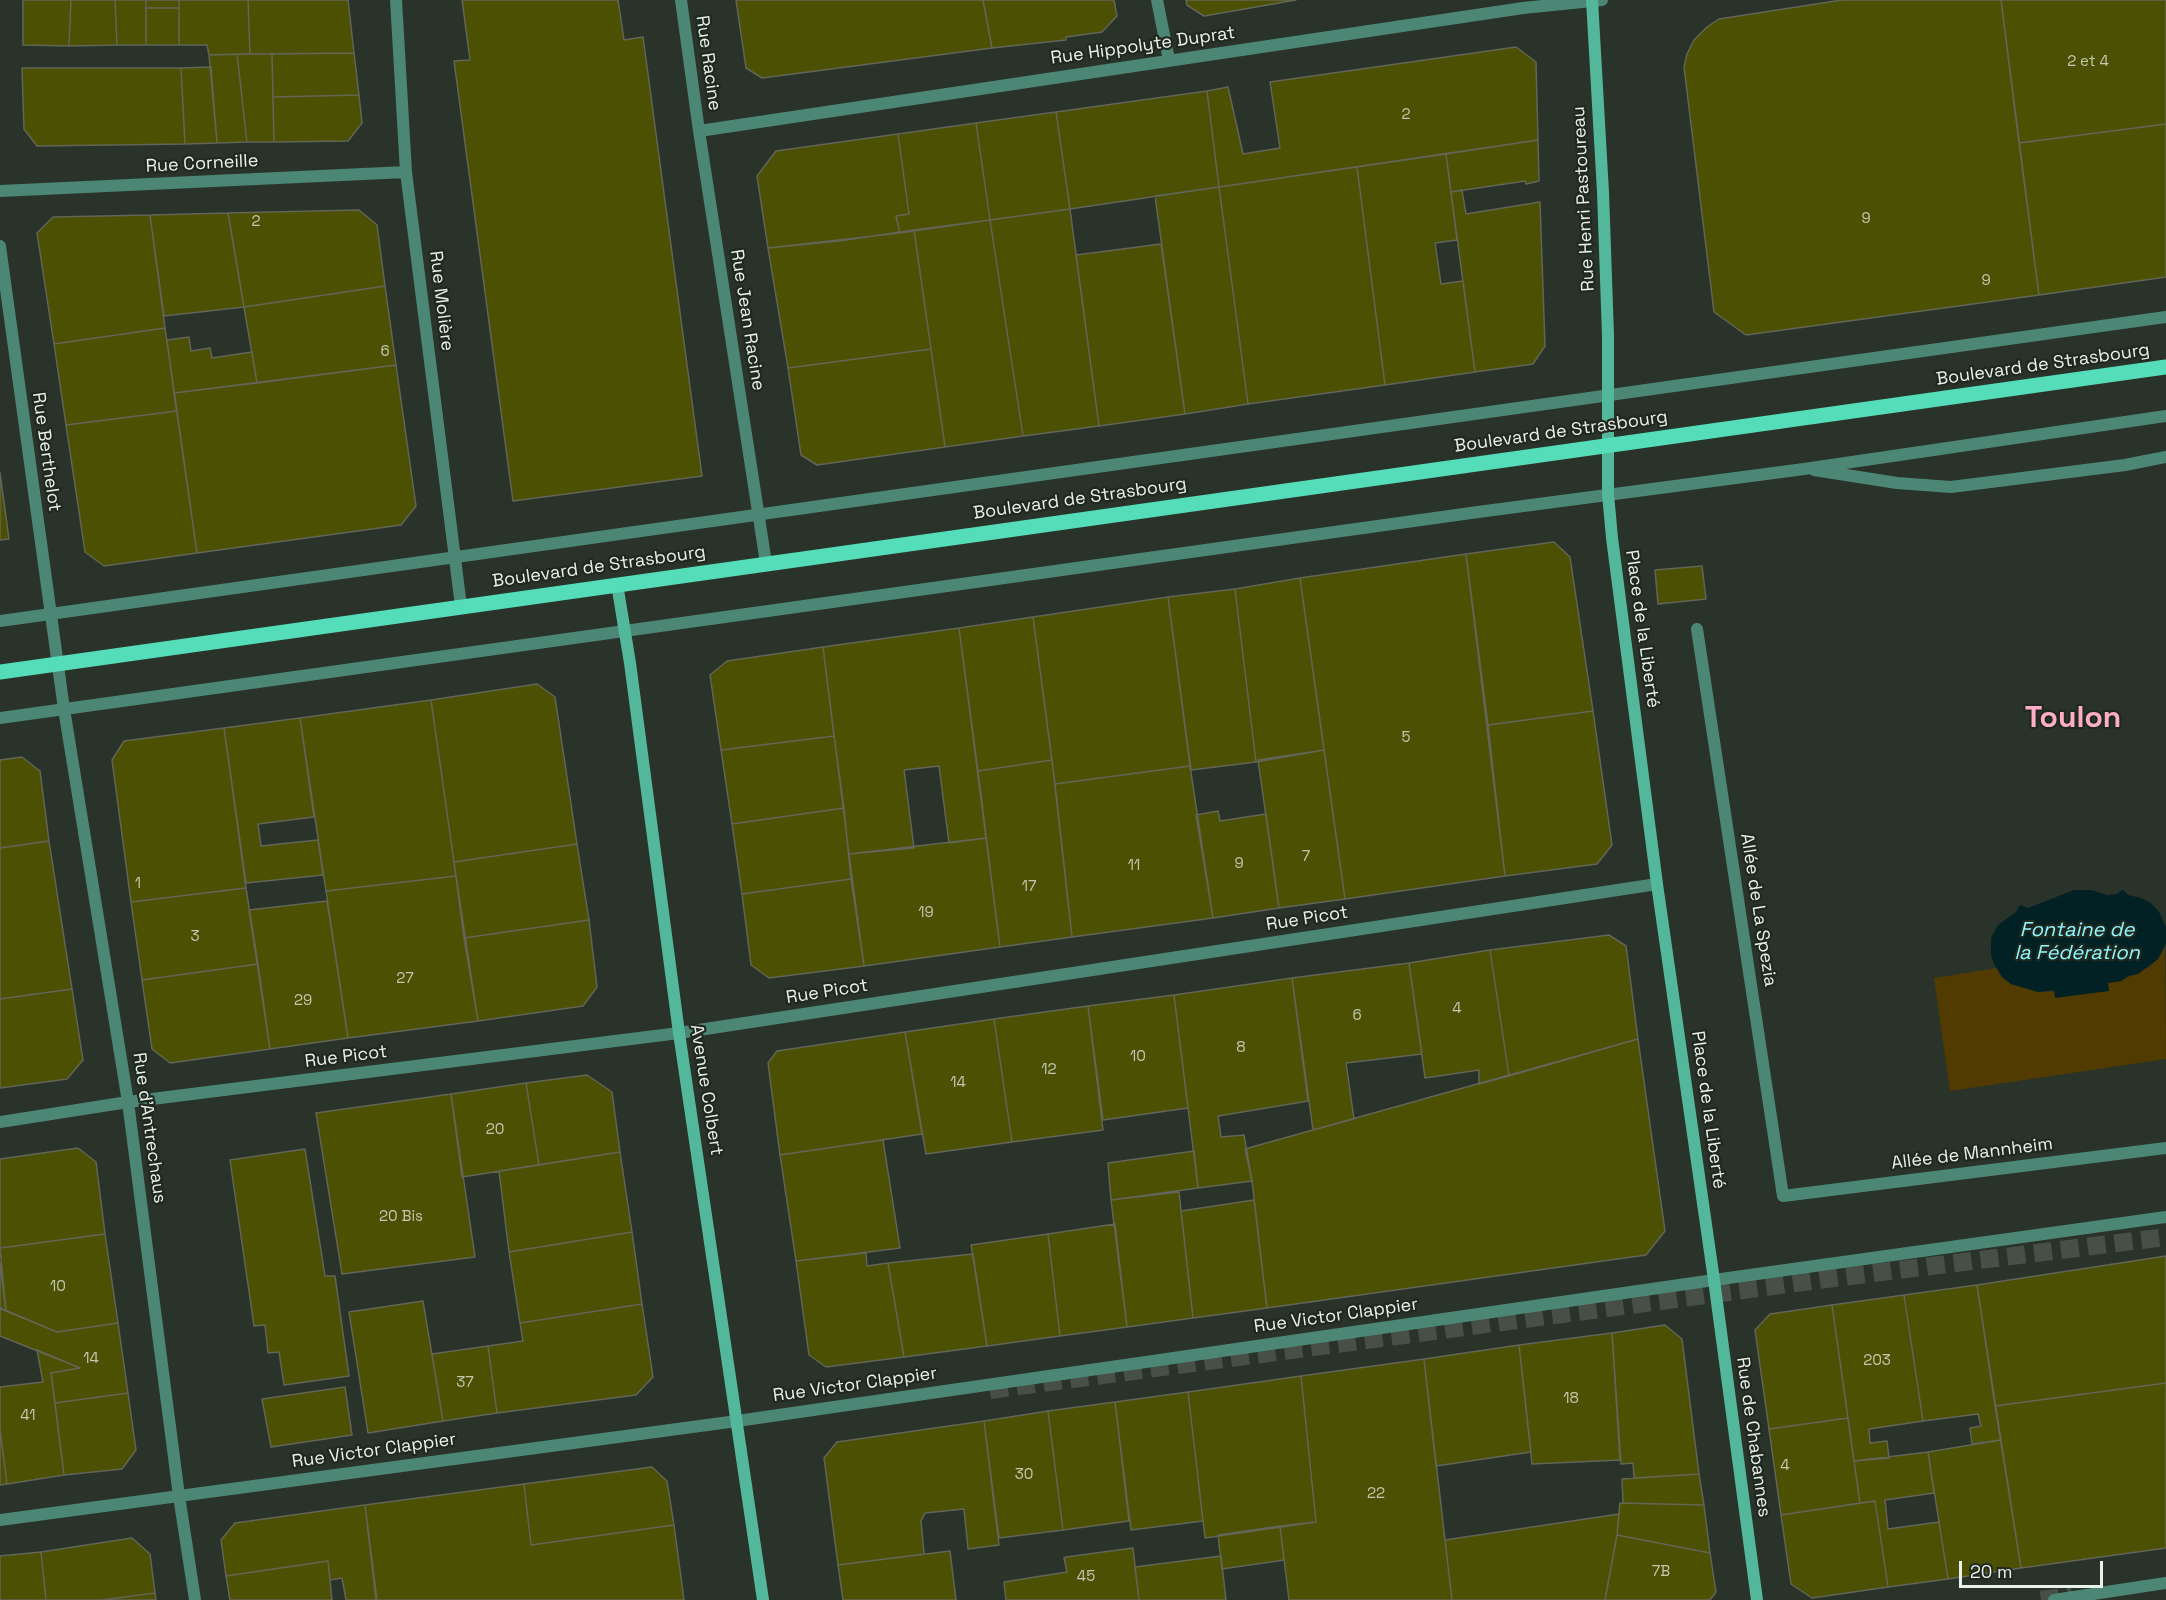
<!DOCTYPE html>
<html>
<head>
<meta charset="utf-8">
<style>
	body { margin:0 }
	#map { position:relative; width:2166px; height:1600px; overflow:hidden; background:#2a332a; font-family:"Space Grotesk",sans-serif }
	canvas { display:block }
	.scale { position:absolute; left:1959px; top:1561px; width:144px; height:27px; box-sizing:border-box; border:3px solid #eaf0ea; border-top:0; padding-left:8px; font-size:18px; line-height:21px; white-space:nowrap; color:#eaf0ea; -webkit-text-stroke:4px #202920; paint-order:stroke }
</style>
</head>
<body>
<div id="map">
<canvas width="2166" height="1600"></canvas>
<div class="scale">20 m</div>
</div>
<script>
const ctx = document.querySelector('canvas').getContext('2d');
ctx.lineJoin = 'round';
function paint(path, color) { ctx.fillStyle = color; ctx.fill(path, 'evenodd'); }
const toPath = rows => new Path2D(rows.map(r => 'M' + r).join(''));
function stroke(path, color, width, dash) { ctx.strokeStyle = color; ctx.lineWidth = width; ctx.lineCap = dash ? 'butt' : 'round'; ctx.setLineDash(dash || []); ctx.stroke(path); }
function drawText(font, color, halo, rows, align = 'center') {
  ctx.font = font + ' "Space Grotesk",sans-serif'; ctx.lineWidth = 4.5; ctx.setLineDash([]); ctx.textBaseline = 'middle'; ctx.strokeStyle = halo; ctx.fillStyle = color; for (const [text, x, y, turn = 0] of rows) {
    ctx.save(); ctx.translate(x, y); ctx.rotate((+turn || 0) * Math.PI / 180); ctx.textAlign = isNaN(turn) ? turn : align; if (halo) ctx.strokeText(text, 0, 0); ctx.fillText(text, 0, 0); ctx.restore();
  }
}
paint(toPath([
	[2165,947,2166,1059,1950,1091,1934,978,1997,968,2002,977,2011,984,2038,992,2109,991,2107,983,2121,981,2149,967,2158,959]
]), '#523b00');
paint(toPath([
	[2074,890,2091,890,2107,895,2116,894,2123,890,2128,895,2141,898,2152,904,2159,912,2166,927,2166,943,2158,959,2138,974,2128,976,2121,981,2108,983,2109,991,2055,998,2054,990,2038,992,2011,984,2002,977,1994,964,1991,954,1991,938,1998,925,2016,912,2020,905,2028,908]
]), '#022124');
const building = toPath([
	[23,0,71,0,69,46,23,45,23,0],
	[71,0,115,0,117,45,69,46,71,0],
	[115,0,146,0,146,45,117,45,115,0],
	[146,0,179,0,179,8,146,8,146,0],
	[179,0,248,0,250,54,209,55,207,45,179,45,179,0],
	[248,0,348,0,354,53,250,54,248,0],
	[462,0,618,0,624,40,643,37,702,476,513,501,454,61,470,60,462,0],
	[736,0,983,0,992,48,762,78,746,68,736,0],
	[983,0,1114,0,1117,16,1102,32,1066,37,1066,40,992,48,983,0],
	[1186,0,1296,0,1204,16,1187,5,1186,0],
	[1842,0,2001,0,2039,295,1746,335,1714,312,1684,67,1687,54,1694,40,1707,27,1719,19,1842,0],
	[2001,0,2166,0,2166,124,2019,143,2001,0],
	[146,8,179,8,179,45,146,45,146,8],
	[1516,47,1536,62,1538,140,1219,187,1207,91,1228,87,1243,154,1280,148,1270,82,1516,47],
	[354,53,359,95,273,97,272,54,354,53],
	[237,54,247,142,217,143,209,55,237,54],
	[237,54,272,54,274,142,247,142,237,54],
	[211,67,217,143,185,144,181,68,211,67],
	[22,68,181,68,185,144,37,146,24,129,22,68],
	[1207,91,1219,187,1070,209,1056,112,1207,91],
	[359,95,362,123,348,141,274,142,273,97,359,95],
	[1056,112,1070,209,990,220,976,123,1056,112],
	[976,123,990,220,900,233,896,216,909,214,898,134,976,123],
	[2166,124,2166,277,2039,295,2019,143,2166,124],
	[898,134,909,214,896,216,900,233,768,248,757,176,776,151,898,134],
	[1538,140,1539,181,1526,184,1525,181,1451,192,1446,154,1538,140],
	[1446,154,1457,240,1435,243,1441,284,1463,281,1475,372,1385,385,1357,167,1446,154],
	[1357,167,1385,385,1248,404,1219,187,1357,167],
	[1219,187,1248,404,1185,414,1155,196,1219,187],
	[1462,190,1466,214,1540,202,1545,346,1533,364,1475,372,1451,192,1462,190],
	[1070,209,1099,426,1023,436,990,220,1070,209],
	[359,210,377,225,385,286,244,307,228,213,359,210],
	[228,213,244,307,164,316,150,215,228,213],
	[150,215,165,328,54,344,37,233,53,217,150,215],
	[990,220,1023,436,945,447,914,230,990,220],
	[914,230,931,349,788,368,768,248,839,241,914,230],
	[1161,244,1185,414,1099,426,1076,255,1161,244],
	[385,286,396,365,257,383,244,307,385,286],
	[165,328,177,411,66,425,54,344,165,328],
	[189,337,191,351,210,348,212,358,252,352,257,383,174,393,167,340,189,337],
	[931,349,945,447,817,465,801,455,788,368,931,349],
	[396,365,416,506,401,525,197,553,174,393,396,365],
	[177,411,197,553,104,566,85,552,66,425,177,411],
	[0,473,9,539,0,540,0,473],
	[1554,542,1570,557,1593,711,1488,725,1466,554,1554,542],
	[1466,554,1505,876,1345,899,1300,578,1466,554],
	[1702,566,1706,599,1658,604,1655,570,1702,566],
	[1300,578,1324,750,1256,762,1235,589,1300,578],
	[1235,589,1256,762,1191,770,1168,597,1235,589],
	[1168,597,1190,766,1055,784,1033,617,1168,597],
	[1033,617,1052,760,978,771,959,628,1033,617],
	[959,628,986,838,949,843,939,766,904,770,914,848,849,854,823,647,959,628],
	[823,647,834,736,721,750,710,675,727,661,823,647],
	[537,684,555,697,577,844,454,862,431,700,537,684],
	[431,700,456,876,326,891,300,718,431,700],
	[1593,711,1612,845,1597,864,1505,876,1488,725,1593,711],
	[300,718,314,817,258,824,261,846,318,840,323,875,246,883,224,728,300,718],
	[224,728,246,888,131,902,112,760,124,741,224,728],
	[834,736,844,808,732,824,721,750,834,736],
	[1324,750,1345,899,1279,908,1258,760,1324,750],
	[22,757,40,771,49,841,0,848,0,760,22,757],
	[1052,760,1072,937,1000,947,978,771,1052,760],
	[1190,766,1213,918,1072,937,1055,784,1190,766],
	[844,808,851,879,742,894,732,824,844,808],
	[1218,811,1220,821,1266,814,1279,908,1213,918,1196,815,1218,811],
	[986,838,1000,947,864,966,849,854,986,838],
	[49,841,72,989,0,999,0,848,49,841],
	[577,844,589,920,464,938,454,862,577,844],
	[456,876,478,1021,348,1038,326,891,456,876],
	[851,879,864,966,769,978,751,965,742,894,851,879],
	[246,888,258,964,142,980,131,902,246,888],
	[327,901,348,1038,270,1049,249,910,327,901],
	[589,920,597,987,583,1006,478,1021,464,938,589,920],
	[1609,935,1626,946,1638,1039,1509,1076,1490,950,1609,935],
	[1490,950,1509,1076,1479,1084,1479,1070,1425,1078,1409,963,1490,950],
	[1409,963,1422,1054,1346,1063,1354,1119,1313,1130,1292,978,1409,963],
	[258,964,270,1049,170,1063,152,1049,142,980,258,964],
	[1292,978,1308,1101,1218,1116,1221,1137,1244,1135,1252,1181,1198,1188,1174,995,1292,978],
	[72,989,83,1060,67,1079,0,1088,0,999,72,989],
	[1174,995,1188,1108,1103,1120,1088,1006,1174,995],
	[1088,1006,1103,1130,1012,1142,994,1019,1088,1006],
	[994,1019,1012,1142,926,1154,905,1032,994,1019],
	[905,1032,922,1134,780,1155,768,1063,777,1051,905,1032],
	[1638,1039,1665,1231,1646,1255,1267,1308,1252,1181,1245,1149,1638,1039],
	[587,1075,612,1092,620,1152,539,1165,526,1083,587,1075],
	[526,1083,539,1165,462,1177,451,1094,526,1083],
	[451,1094,475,1257,342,1274,316,1113,451,1094],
	[883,1140,900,1248,796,1261,780,1155,883,1140],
	[78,1148,96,1162,105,1234,0,1248,0,1159,78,1148],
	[305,1149,325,1276,335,1276,349,1376,284,1385,279,1352,268,1353,265,1325,254,1326,230,1160,305,1149],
	[1194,1151,1198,1188,1111,1200,1108,1163,1194,1151],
	[620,1152,632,1232,509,1252,499,1171,620,1152],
	[1179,1192,1193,1318,1127,1327,1111,1200,1179,1192],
	[1254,1200,1267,1308,1193,1318,1181,1211,1254,1200],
	[1115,1224,1127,1327,1060,1336,1048,1234,1115,1224],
	[632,1232,642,1304,520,1323,509,1252,632,1232],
	[105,1234,118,1323,57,1332,6,1311,0,1248,105,1234],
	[1048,1234,1060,1336,987,1346,971,1245,1048,1234],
	[866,1253,867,1266,888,1263,904,1357,826,1367,809,1355,796,1261,866,1253],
	[973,1254,987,1346,904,1357,888,1263,973,1254],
	[2166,1256,2166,1383,1995,1406,1977,1285,2166,1256],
	[0,1263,6,1311,0,1308,0,1263],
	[1977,1285,2001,1440,1972,1444,1970,1428,1981,1426,1978,1414,1923,1421,1904,1295,1977,1285],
	[1904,1295,1923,1421,1869,1429,1870,1443,1887,1441,1889,1458,1854,1461,1832,1305,1904,1295],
	[423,1301,443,1421,368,1433,349,1312,423,1301],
	[642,1304,653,1377,636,1395,497,1413,488,1346,523,1341,520,1323,642,1304],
	[1832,1305,1848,1418,1769,1429,1755,1330,1770,1314,1832,1305],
	[0,1308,57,1332,118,1323,128,1393,55,1403,51,1373,80,1368,0,1336,0,1308],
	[1665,1325,1682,1339,1699,1474,1634,1478,1633,1463,1621,1464,1612,1333,1665,1325],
	[1612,1333,1620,1460,1532,1464,1519,1345,1612,1333],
	[1519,1345,1531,1452,1436,1466,1424,1359,1519,1345],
	[488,1346,497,1413,443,1421,432,1354,488,1346],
	[37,1350,80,1368,51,1373,64,1475,7,1484,0,1429,0,1387,43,1382,37,1350],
	[1424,1359,1452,1600,1289,1600,1280,1526,1316,1522,1301,1376,1424,1359],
	[1301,1376,1316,1522,1205,1538,1188,1392,1301,1376],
	[2166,1383,2166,1548,2021,1568,1995,1406,2166,1383],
	[345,1387,352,1435,271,1447,262,1399,345,1387],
	[1188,1392,1203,1521,1131,1530,1115,1402,1188,1392],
	[128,1393,136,1450,122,1469,64,1475,55,1403,128,1393],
	[1115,1402,1129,1521,1063,1530,1048,1411,1115,1402],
	[1048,1411,1063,1530,999,1538,984,1421,1048,1411],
	[1848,1418,1860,1503,1781,1515,1769,1429,1848,1418],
	[984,1421,999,1545,968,1549,964,1509,925,1513,921,1521,924,1554,838,1565,824,1458,837,1442,984,1421],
	[0,1429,7,1484,0,1485,0,1429],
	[2001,1440,2021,1568,1948,1579,1928,1452,2001,1440],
	[1928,1452,1934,1493,1885,1500,1888,1529,1939,1522,1948,1579,1888,1587,1875,1501,1860,1503,1854,1461,1928,1452],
	[652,1467,667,1481,674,1525,531,1545,524,1484,652,1467],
	[1699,1474,1704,1505,1623,1503,1622,1479,1699,1474],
	[524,1484,531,1545,674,1525,684,1600,377,1600,365,1505,524,1484],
	[1875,1501,1888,1587,1812,1598,1791,1584,1781,1515,1875,1501],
	[1620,1503,1704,1505,1710,1553,1617,1535,1620,1503],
	[365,1505,376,1600,346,1600,342,1578,330,1580,328,1561,226,1576,221,1540,235,1523,365,1505],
	[1619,1514,1617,1535,1605,1600,1452,1600,1445,1540,1619,1514],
	[1280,1526,1284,1560,1222,1569,1218,1535,1280,1526],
	[1617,1535,1710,1553,1716,1592,1710,1600,1605,1600,1617,1535],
	[132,1538,150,1554,155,1593,101,1600,46,1600,41,1552,132,1538],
	[1133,1548,1139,1600,1006,1600,1004,1582,1067,1572,1064,1558,1066,1557,1133,1548],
	[950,1551,956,1600,843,1600,838,1565,950,1551],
	[41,1552,46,1600,0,1600,0,1556,41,1552],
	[1221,1556,1226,1600,1139,1600,1135,1567,1221,1556],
	[328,1561,332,1600,230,1600,226,1576,328,1561],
	[155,1593,156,1600,101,1600,155,1593]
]);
paint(building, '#4b5003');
stroke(building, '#636557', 1.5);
stroke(toPath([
	[990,1390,1834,1278,2166,1237],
	[2041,1600,2072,1596]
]), '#474f47', 18, [18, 9]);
stroke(toPath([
	[1814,470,1897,483,1951,487,2125,465,2166,457],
	[0,621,2166,317],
	[0,718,1478,512,1804,469,2166,416]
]), '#4c8775', 12);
stroke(toPath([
	[396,0,406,172,461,606],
	[681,0,699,131,766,563],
	[1157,0,1169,60],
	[699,131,1523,8,1602,0],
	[0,191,406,172],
	[0,246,64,709,128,1102,179,1496,195,1600],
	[1697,629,1783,1196,2166,1148],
	[0,1122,128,1102,679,1033,1657,884],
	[0,1520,737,1421,1714,1280,2166,1217],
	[2054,1600,2166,1583]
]), '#4c8775', 12);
stroke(toPath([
	[1592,0,1603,192,1608,336,1608,494,1612,538,1657,884,1714,1280,1757,1600],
	[617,584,630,663,679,1033,763,1600]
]), '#53b79c', 12);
stroke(toPath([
	[0,672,2166,367]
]), '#55ddb9', 15);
drawText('15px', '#c2c8b0', null, [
	["2 et 4",2088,62],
	["2",1406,115],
	["9",1866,219],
	["2",256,222],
	["9",1986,281],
	["6",385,352],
	["5",1406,738],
	["7",1306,857],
	["9",1239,864],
	["11",1134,866],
	["1",138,884],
	["17",1029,887],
	["19",926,913],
	["3",195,937],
	["27",405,979],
	["29",303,1001],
	["4",1457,1009],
	["6",1357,1016],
	["8",1241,1048],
	["10",1138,1057],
	["12",1049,1070],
	["14",958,1083],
	["20",495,1130],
	["20 Bis",401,1217],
	["10",58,1287],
	["14",91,1359],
	["203",1877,1361],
	["37",465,1383],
	["18",1571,1399],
	["41",28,1416],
	["4",1785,1466],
	["30",1024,1475],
	["22",1376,1494],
	["7B",1661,1572],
	["45",1086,1577]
]);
drawText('18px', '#eaf0ea', '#202920', [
	["Rue Hippolyte Duprat",1143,46,-8],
	["Rue Racine",708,63,82],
	["Rue Corneille",202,164,-3],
	["Rue Henri Pastoureau",1584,199,-93],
	["Rue Molière",441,301,83],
	["Rue Jean Racine",747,320,81],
	["Boulevard de Strasbourg",2043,365,-8],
	["Boulevard de Strasbourg",1561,432,-8],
	["Rue Berthelot",46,452,82],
	["Boulevard de Strasbourg",1080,499,-8],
	["Boulevard de Strasbourg",599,567,-8],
	["Place de la Liberté",1642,629,82],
	["Allée de La Spezia",1758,910,81],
	["Rue Picot",1307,919,-9],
	["Rue Picot",827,992,-9],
	["Rue Picot",346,1057,-7],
	["Avenue Colbert",706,1090,81],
	["Place de la Liberté",1708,1110,82],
	["Rue d'Antrechaus",149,1128,82],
	["Allée de Mannheim",1972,1154,-7],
	["Rue Victor Clappier",1336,1316,-8],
	["Rue Victor Clappier",855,1385,-8],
	["Rue de Chabannes",1753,1437,82],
	["Rue Victor Clappier",374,1451,-8]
]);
drawText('italic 20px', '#8ff7fe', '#202920', [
	["Fontaine de",2077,931],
	["la Fédération",2077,954]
]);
drawText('bold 30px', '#fdadc8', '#202920', [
	["Toulon",2073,719]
]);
</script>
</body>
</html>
